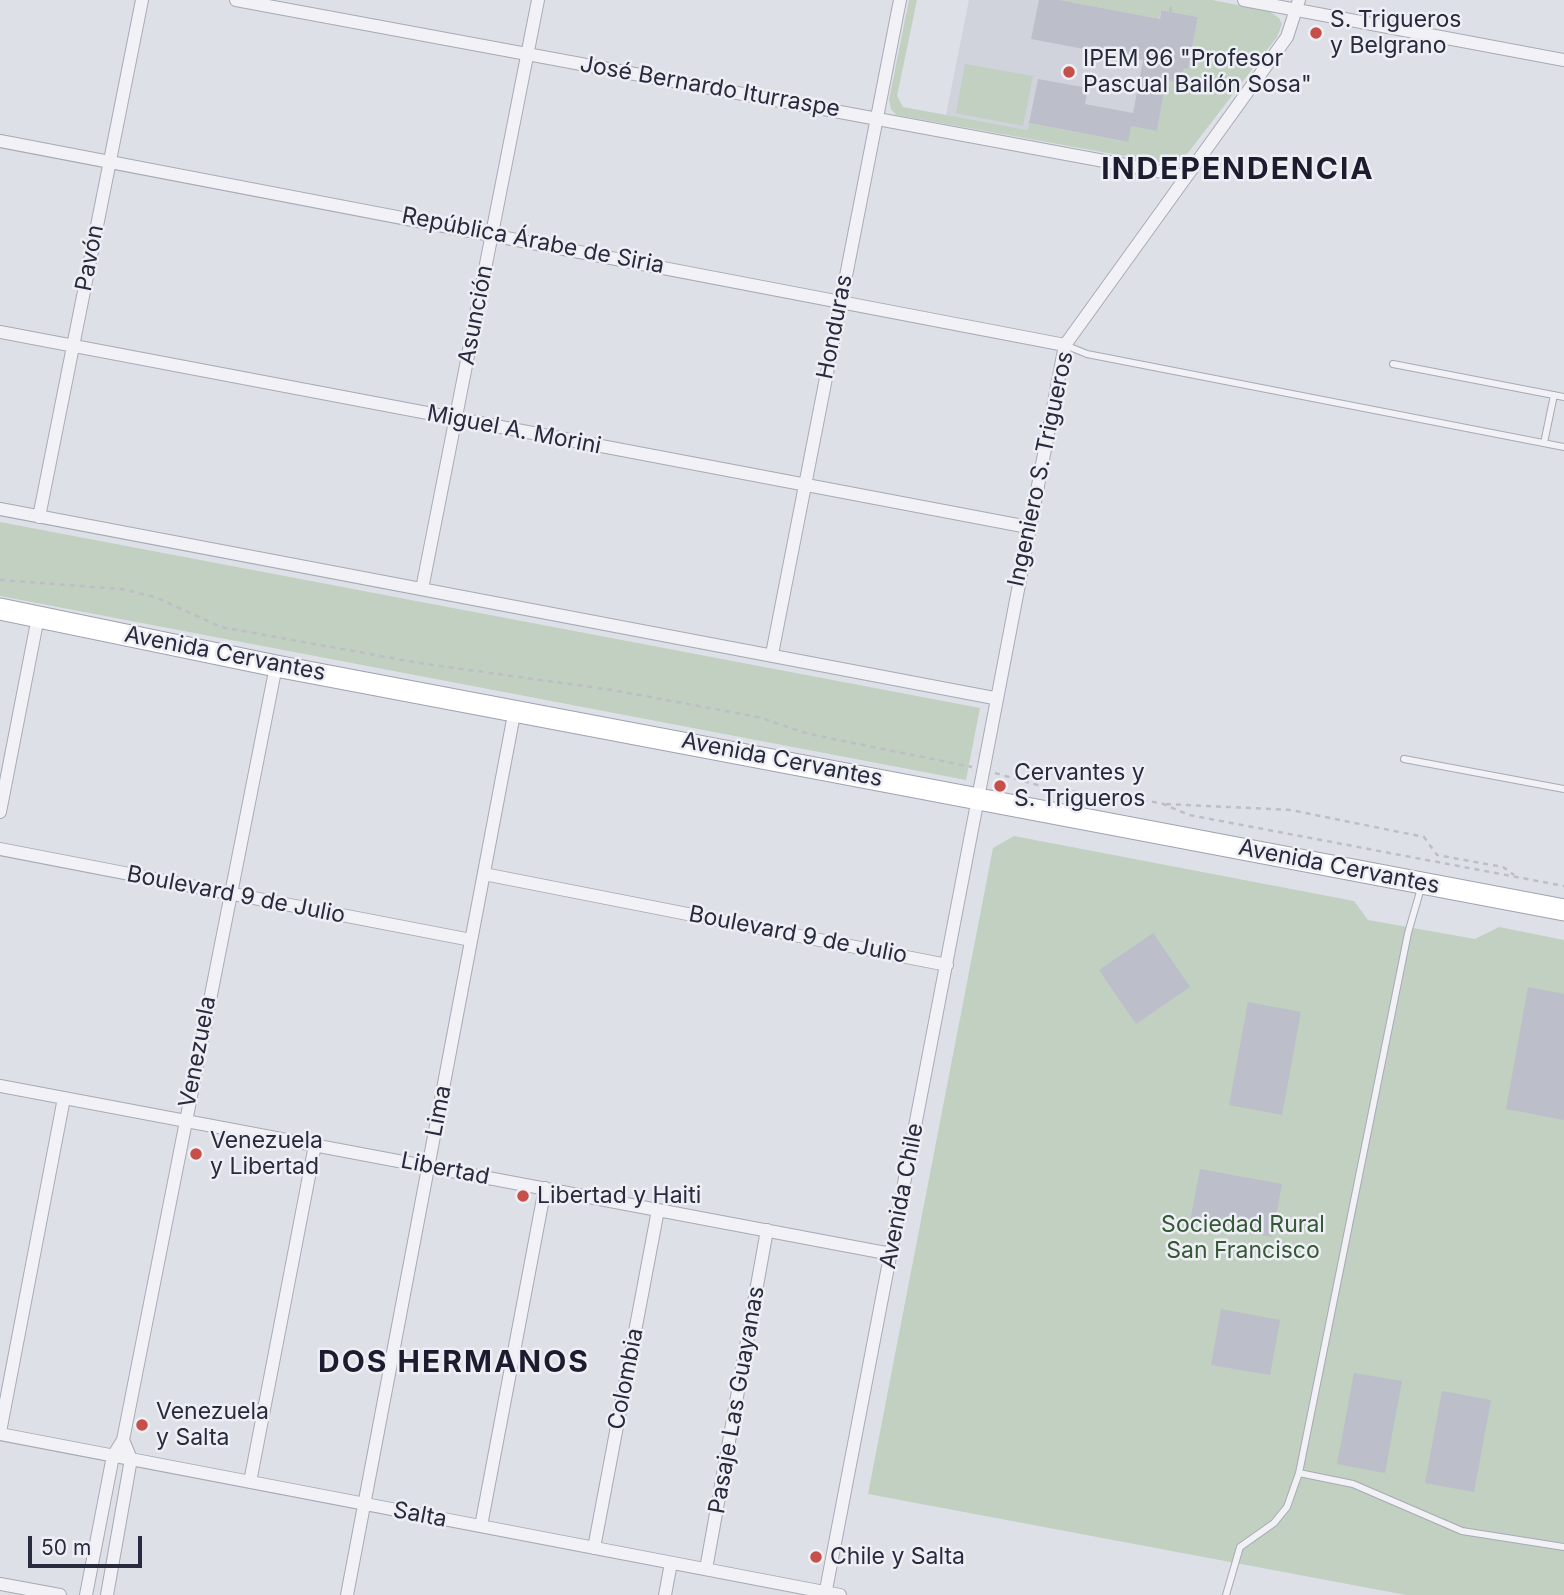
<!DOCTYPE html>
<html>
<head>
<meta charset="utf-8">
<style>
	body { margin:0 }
	#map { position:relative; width:1564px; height:1595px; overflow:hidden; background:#dee0e7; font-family:Inter,sans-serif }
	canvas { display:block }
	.scale { position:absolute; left:28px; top:1536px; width:114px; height:32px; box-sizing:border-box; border:4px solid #282b3d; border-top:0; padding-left:9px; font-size:21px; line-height:24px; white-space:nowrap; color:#282b3d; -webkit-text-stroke:5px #eeeff5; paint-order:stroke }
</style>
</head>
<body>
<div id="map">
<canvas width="1564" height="1595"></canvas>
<div class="scale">50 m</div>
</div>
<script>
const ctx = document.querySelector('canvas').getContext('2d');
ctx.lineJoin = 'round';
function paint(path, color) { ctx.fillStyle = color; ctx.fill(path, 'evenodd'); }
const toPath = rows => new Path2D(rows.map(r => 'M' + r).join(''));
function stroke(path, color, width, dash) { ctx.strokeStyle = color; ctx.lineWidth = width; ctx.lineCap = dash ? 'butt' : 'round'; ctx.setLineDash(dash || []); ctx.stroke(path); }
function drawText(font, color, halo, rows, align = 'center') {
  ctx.font = font + ' Inter,sans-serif'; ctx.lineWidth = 5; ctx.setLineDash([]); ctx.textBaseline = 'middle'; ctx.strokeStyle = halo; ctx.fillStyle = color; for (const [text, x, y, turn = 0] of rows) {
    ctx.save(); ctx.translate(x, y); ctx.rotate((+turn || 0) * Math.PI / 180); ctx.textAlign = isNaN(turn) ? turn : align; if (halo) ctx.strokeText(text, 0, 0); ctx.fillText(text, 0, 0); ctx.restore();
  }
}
paint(toPath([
	[969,0,1060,0,1155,18,1184,68,1181,83,1166,81,1157,131,1128,142,1030,123,1028,130,946,115]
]), '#d0d2dc');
paint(toPath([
	[909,0,917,0,897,96,903,107,1028,130,1029,123,1127,142,1131,126,1157,131,1166,80,1181,83,1184,68,1188,68,1198,17,1161,10,1157,33,1155,18,1060,0,1212,0,1269,11,1279,18,1282,24,1277,37,1184,158,1177,162,1163,163,896,115,891,109,889,100],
	[965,64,1033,76,1023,126,956,113],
	[0,522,980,708,966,780,0,596],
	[1014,836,1354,901,1368,920,1475,939,1499,927,1564,940,1564,1595,1406,1595,868,1494,993,848]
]), '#c1d0c0');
paint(toPath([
	[1039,0,1060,0,1160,19,1161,10,1198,17,1188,69,1184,68,1181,83,1166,80,1157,131,1131,126,1128,142,1029,123,1038,79,1088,88,1085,104,1133,113,1143,60,1031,39],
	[1153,933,1190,987,1136,1024,1099,970],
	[1528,987,1564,994,1564,1120,1506,1109],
	[1248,1002,1301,1012,1282,1115,1229,1105],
	[1200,1169,1282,1184,1272,1237,1190,1222],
	[1221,1309,1280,1320,1270,1375,1211,1365],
	[1354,1373,1402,1381,1385,1473,1337,1464],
	[1442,1391,1491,1400,1474,1492,1425,1483]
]), '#bcbec9');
const service = toPath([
	[1065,345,1087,354,1564,447],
	[1393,364,1564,397],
	[1544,443,1554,395],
	[1404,759,1564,789],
	[1299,1473,1353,1484,1462,1531,1564,1547],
	[1226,1595,1240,1547,1274,1523,1287,1507,1299,1473,1408,933,1421,888]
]);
const minor = toPath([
	[236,0,1185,176],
	[1244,0,1564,60],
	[0,141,1065,345],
	[0,332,1028,527],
	[0,509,994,698],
	[39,517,142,0],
	[422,589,538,0],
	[772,654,900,0],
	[0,812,38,617],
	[0,849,471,940],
	[484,874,947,965],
	[0,1086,891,1254],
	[0,1432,64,1098],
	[0,1434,840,1595],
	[250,1482,315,1145],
	[481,1526,545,1188],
	[594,1548,658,1210],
	[706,1569,767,1230],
	[0,1584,60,1595],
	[86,1595,113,1456,123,1440,276,666],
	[107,1595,131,1459,123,1440],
	[347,1595,515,709],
	[665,1595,671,1563],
	[825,1595,1065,345,1287,37,1299,0]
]);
const primary = toPath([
	[0,609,276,666,1564,910]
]);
stroke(service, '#a7aab4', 8);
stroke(minor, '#a7aab4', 14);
stroke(primary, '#9ea2b2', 23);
stroke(toPath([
	[1170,12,1171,7],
	[0,580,121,589,155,597,221,627,419,663,612,690,758,717,809,734,972,767],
	[995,773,1048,788,1161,803,1189,815,1564,886],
	[1166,804,1291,810,1424,837,1437,855,1503,867,1514,875]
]), '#bdbec6', 2.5, [5, 5]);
stroke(service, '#f1f1f6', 6);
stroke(minor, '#f1f1f6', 12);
stroke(primary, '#fff', 21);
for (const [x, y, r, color] of [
	[1316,33,7,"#c65049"],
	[1069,72,7,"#c65049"],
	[1000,786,7,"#c65049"],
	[196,1154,7,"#c65049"],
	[523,1196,7,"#c65049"],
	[142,1425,7,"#c65049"],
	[816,1557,7,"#c65049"]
]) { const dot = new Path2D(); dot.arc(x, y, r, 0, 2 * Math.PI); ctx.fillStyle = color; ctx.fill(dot); stroke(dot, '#eeeff5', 2.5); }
drawText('23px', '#282b3d', '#eeeff5', [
	["S. Trigueros",1330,20],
	["y Belgrano",1330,46],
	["IPEM 96 \"Profesor",1083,59],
	["Pascual Bailón Sosa\"",1083,85],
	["Cervantes y",1014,773],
	["S. Trigueros",1014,799],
	["Venezuela",210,1141],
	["y Libertad",210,1167],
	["Libertad y Haiti",537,1196],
	["Venezuela",156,1412],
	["y Salta",156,1438],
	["Chile y Salta",830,1557]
], 'left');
drawText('23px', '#282b3d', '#eeeff5', [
	["José Bernardo Iturraspe",710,87,10],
	["República Árabe de Siria",533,241,11],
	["Pavón",90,258,-79],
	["Asunción",476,315,-79],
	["Honduras",835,327,-79],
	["Miguel A. Morini",514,430,11],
	["Ingeniero S. Trigueros",1041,469,-78],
	["Avenida Cervantes",225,654,11],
	["Avenida Cervantes",782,760,11],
	["Avenida Cervantes",1339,867,11],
	["Boulevard 9 de Julio",236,895,11],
	["Boulevard 9 de Julio",798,935,11],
	["Venezuela",198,1052,-79],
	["Lima",439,1111,-79],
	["Libertad",445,1169,11],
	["Avenida Chile",902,1196,-79],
	["Colombia",626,1379,-79],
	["Pasaje Las Guayanas",737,1400,-80],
	["Salta",420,1515,11]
]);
drawText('23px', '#365837', '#eeeff5', [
	["Sociedad Rural",1243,1225],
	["San Francisco",1243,1251]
]);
ctx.letterSpacing = '2px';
drawText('bold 30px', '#1b1d2e', '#eeeff5', [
	["INDEPENDENCIA",1238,170],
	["DOS HERMANOS",454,1363]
]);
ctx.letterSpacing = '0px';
</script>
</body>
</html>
